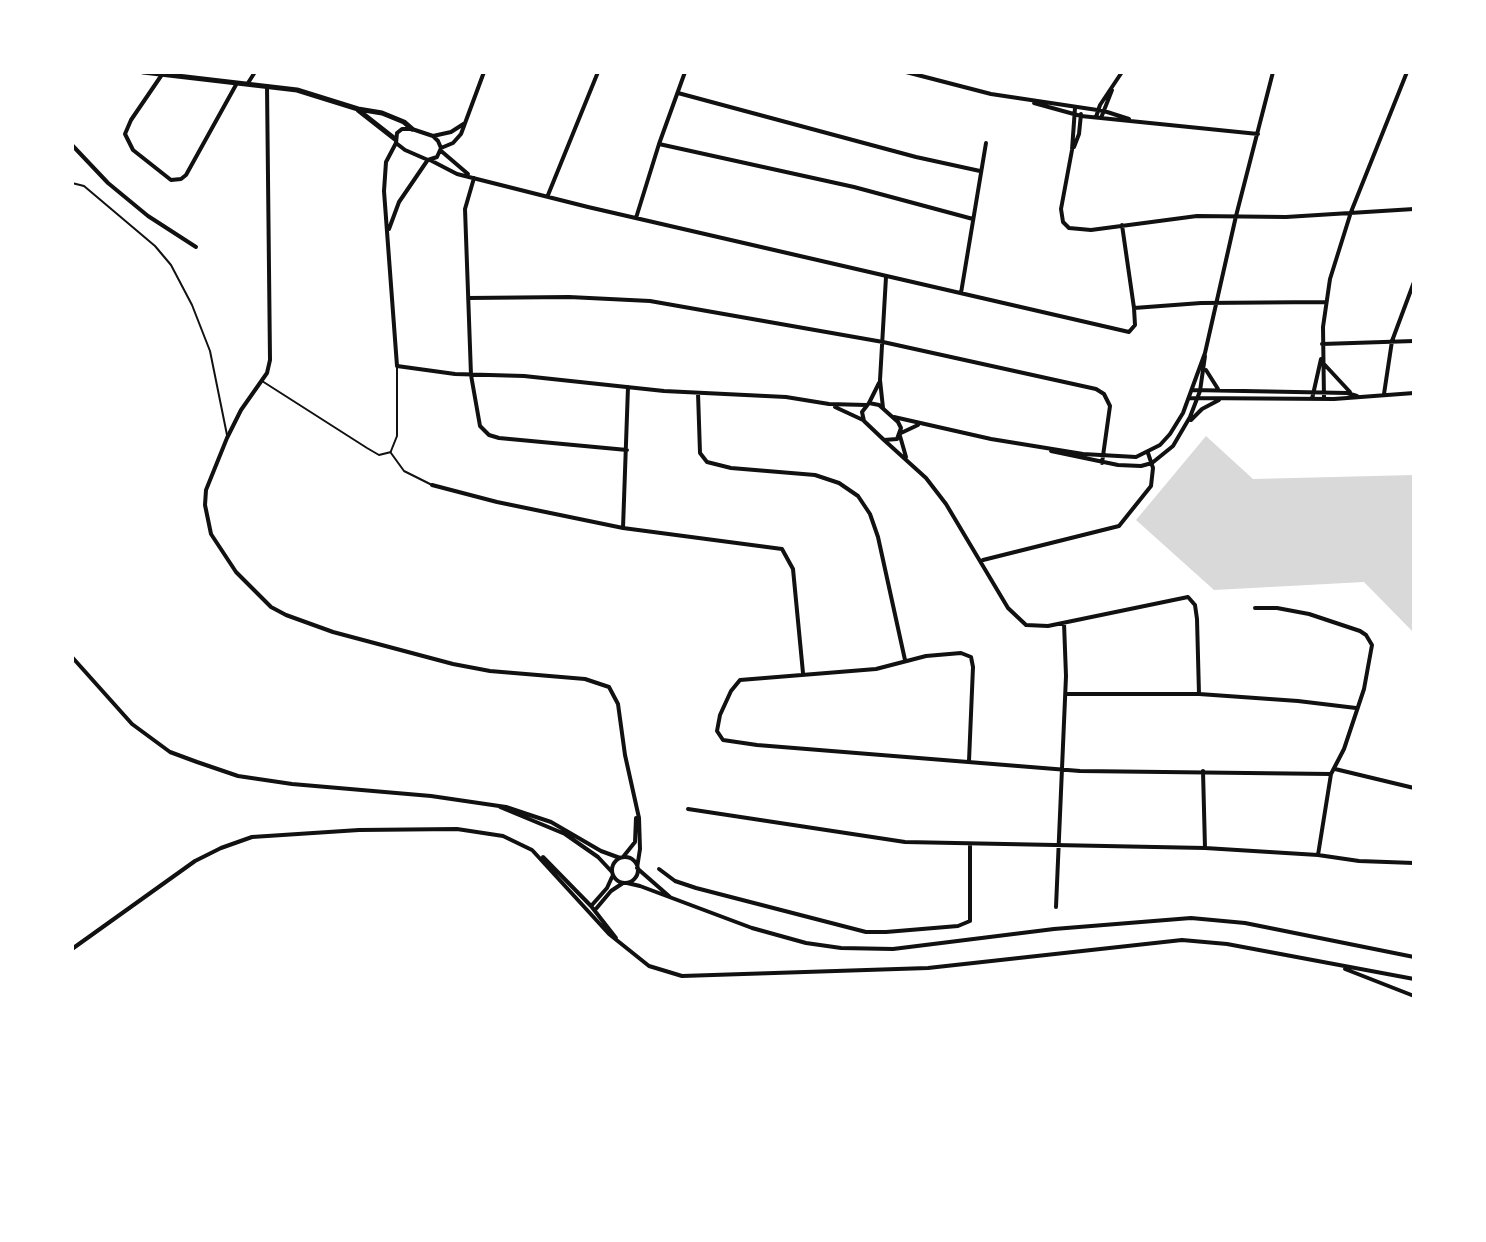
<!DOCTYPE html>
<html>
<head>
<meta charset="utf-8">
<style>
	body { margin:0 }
	#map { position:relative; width:1486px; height:1242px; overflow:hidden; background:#fff; font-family:Commissioner,sans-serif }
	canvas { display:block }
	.frame { position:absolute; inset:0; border:74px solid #fff; pointer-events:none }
</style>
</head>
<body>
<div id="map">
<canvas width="1486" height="1242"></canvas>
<div class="frame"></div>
</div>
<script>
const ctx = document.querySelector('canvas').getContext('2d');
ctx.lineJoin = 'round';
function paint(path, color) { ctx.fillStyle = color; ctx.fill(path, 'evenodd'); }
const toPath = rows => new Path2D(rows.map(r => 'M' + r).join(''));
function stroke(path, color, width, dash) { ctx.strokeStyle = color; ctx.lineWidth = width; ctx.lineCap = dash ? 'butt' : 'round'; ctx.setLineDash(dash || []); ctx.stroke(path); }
paint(toPath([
	[1206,436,1253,479,1414,475,1414,633,1364,582,1214,590,1136,520]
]), '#d9d9d9');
stroke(toPath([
	[72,183,84,186,155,246,171,265,192,305,210,351,227,435],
	[262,381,367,448,379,455,391,452],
	[391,451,397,436,397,367],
	[391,453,404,471,432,485]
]), '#111', 2);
stroke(toPath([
	[906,72,991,94,1104,111,1129,119],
	[161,76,131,120,125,134,133,150,171,180,181,179,186,175,237,83],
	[248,83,255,72],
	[267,86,270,360,267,373,241,410,227,438,206,490,205,505,211,534,236,572,271,607,286,615,333,632,453,664,490,671,585,679,609,687,618,704,625,755,639,818,640,849,637,868],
	[678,93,916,157,980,171],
	[1034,103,1081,116,1258,134],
	[1075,108,1072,150,1061,209,1063,222,1069,228,1091,230,1197,216,1286,217,1414,209],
	[1096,117,1100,105,1122,72],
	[1101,118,1112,90],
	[433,136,451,132,465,123],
	[396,143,405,150,428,160,437,157,441,148,438,141,433,136,412,129,402,129,397,133,396,143,386,162,384,191,397,366,455,374,524,376,664,391,786,397,829,404,866,405],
	[659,144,854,187,973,219],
	[72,145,108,183,148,216,196,247],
	[1074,147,1079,134,1081,114],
	[441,148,453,143,461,134,484,72],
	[440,150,468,174],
	[430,160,457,174,588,207,1129,332,1135,325,1134,308,1122,225],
	[474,178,465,209,471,375,480,426,489,435,499,438,627,450],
	[548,195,598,72],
	[636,218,659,144,685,72],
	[389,229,399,202,427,161],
	[961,293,986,143],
	[468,298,569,297,650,301,883,342,1096,389,1104,394,1110,406,1102,463],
	[1134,308,1201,303,1325,302],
	[1322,344,1414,341],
	[1324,364,1350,392],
	[1206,370,1218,389],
	[1192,390,1347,393,1357,396],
	[698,393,700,453,707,462,731,468,815,475,839,483,858,496,870,514,878,537,905,660],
	[1384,394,1392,341,1414,282],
	[1189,398,1334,399,1414,393],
	[1312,399,1321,359],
	[1324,399,1323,327,1330,279,1351,212,1407,72],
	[869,403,879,405,898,422,901,428,897,439,884,440,864,421,862,412,869,403],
	[869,403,879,383],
	[835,407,863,420],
	[883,408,880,380,886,277],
	[894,417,991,439,1083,454,1136,457,1160,445,1170,434,1183,413,1205,353,1236,216,1273,72],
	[1191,420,1202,409,1219,400],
	[901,433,918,425],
	[900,436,906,457],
	[884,440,926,478,946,504,1008,608,1026,625,1048,626,1188,597,1195,605,1197,619,1199,694],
	[1051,451,1118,465,1141,466,1152,463,1173,446,1190,417,1200,391,1205,356],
	[432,485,497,502,623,528,782,549,793,569,803,673],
	[623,528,628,387],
	[983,560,1119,526,1151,486,1153,468,1148,453],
	[1255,608,1277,608,1309,614,1360,631,1366,635,1372,645,1364,689,1344,749,1331,774,1318,855],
	[72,657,132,724,170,752,197,762,238,776,292,784,431,796,506,807,551,822,601,851,620,858],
	[1065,694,1199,694,1298,701,1356,708],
	[969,761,973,667,971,657,961,653,926,656,876,669,740,680,731,691,720,715,717,731,723,740,757,745,1080,771,1331,774],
	[1335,769,1414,788],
	[1203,771,1205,848],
	[500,807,565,834,598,857,612,872],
	[688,809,905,842,1205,848,1318,855,1359,861,1414,863],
	[533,851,609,934,649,966,682,976,928,968,1182,940,1227,944,1414,979],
	[543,857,591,906,616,938],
	[623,857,635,842,636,818],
	'612 870a13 13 0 1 1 26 0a13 13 0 1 1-26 0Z',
	[638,869,670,897],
	[659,869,675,881,696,888,866,932,886,932,958,926,970,921,970,845],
	[627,883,640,886,752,928,806,943,841,948,893,949,1054,929,1191,918,1245,923,1414,957],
	[592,905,607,888,612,877],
	[1056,907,1066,676,1064,623],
	[595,910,611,891,623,883],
	[72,949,195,861,221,848,252,837,359,830,457,829,503,836,532,850],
	[1345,969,1414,996]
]), '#111', 4);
stroke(toPath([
	[143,72,297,90,358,109,382,113,404,122,412,129],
	[358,110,395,139]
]), '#111', 5);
</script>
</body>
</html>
